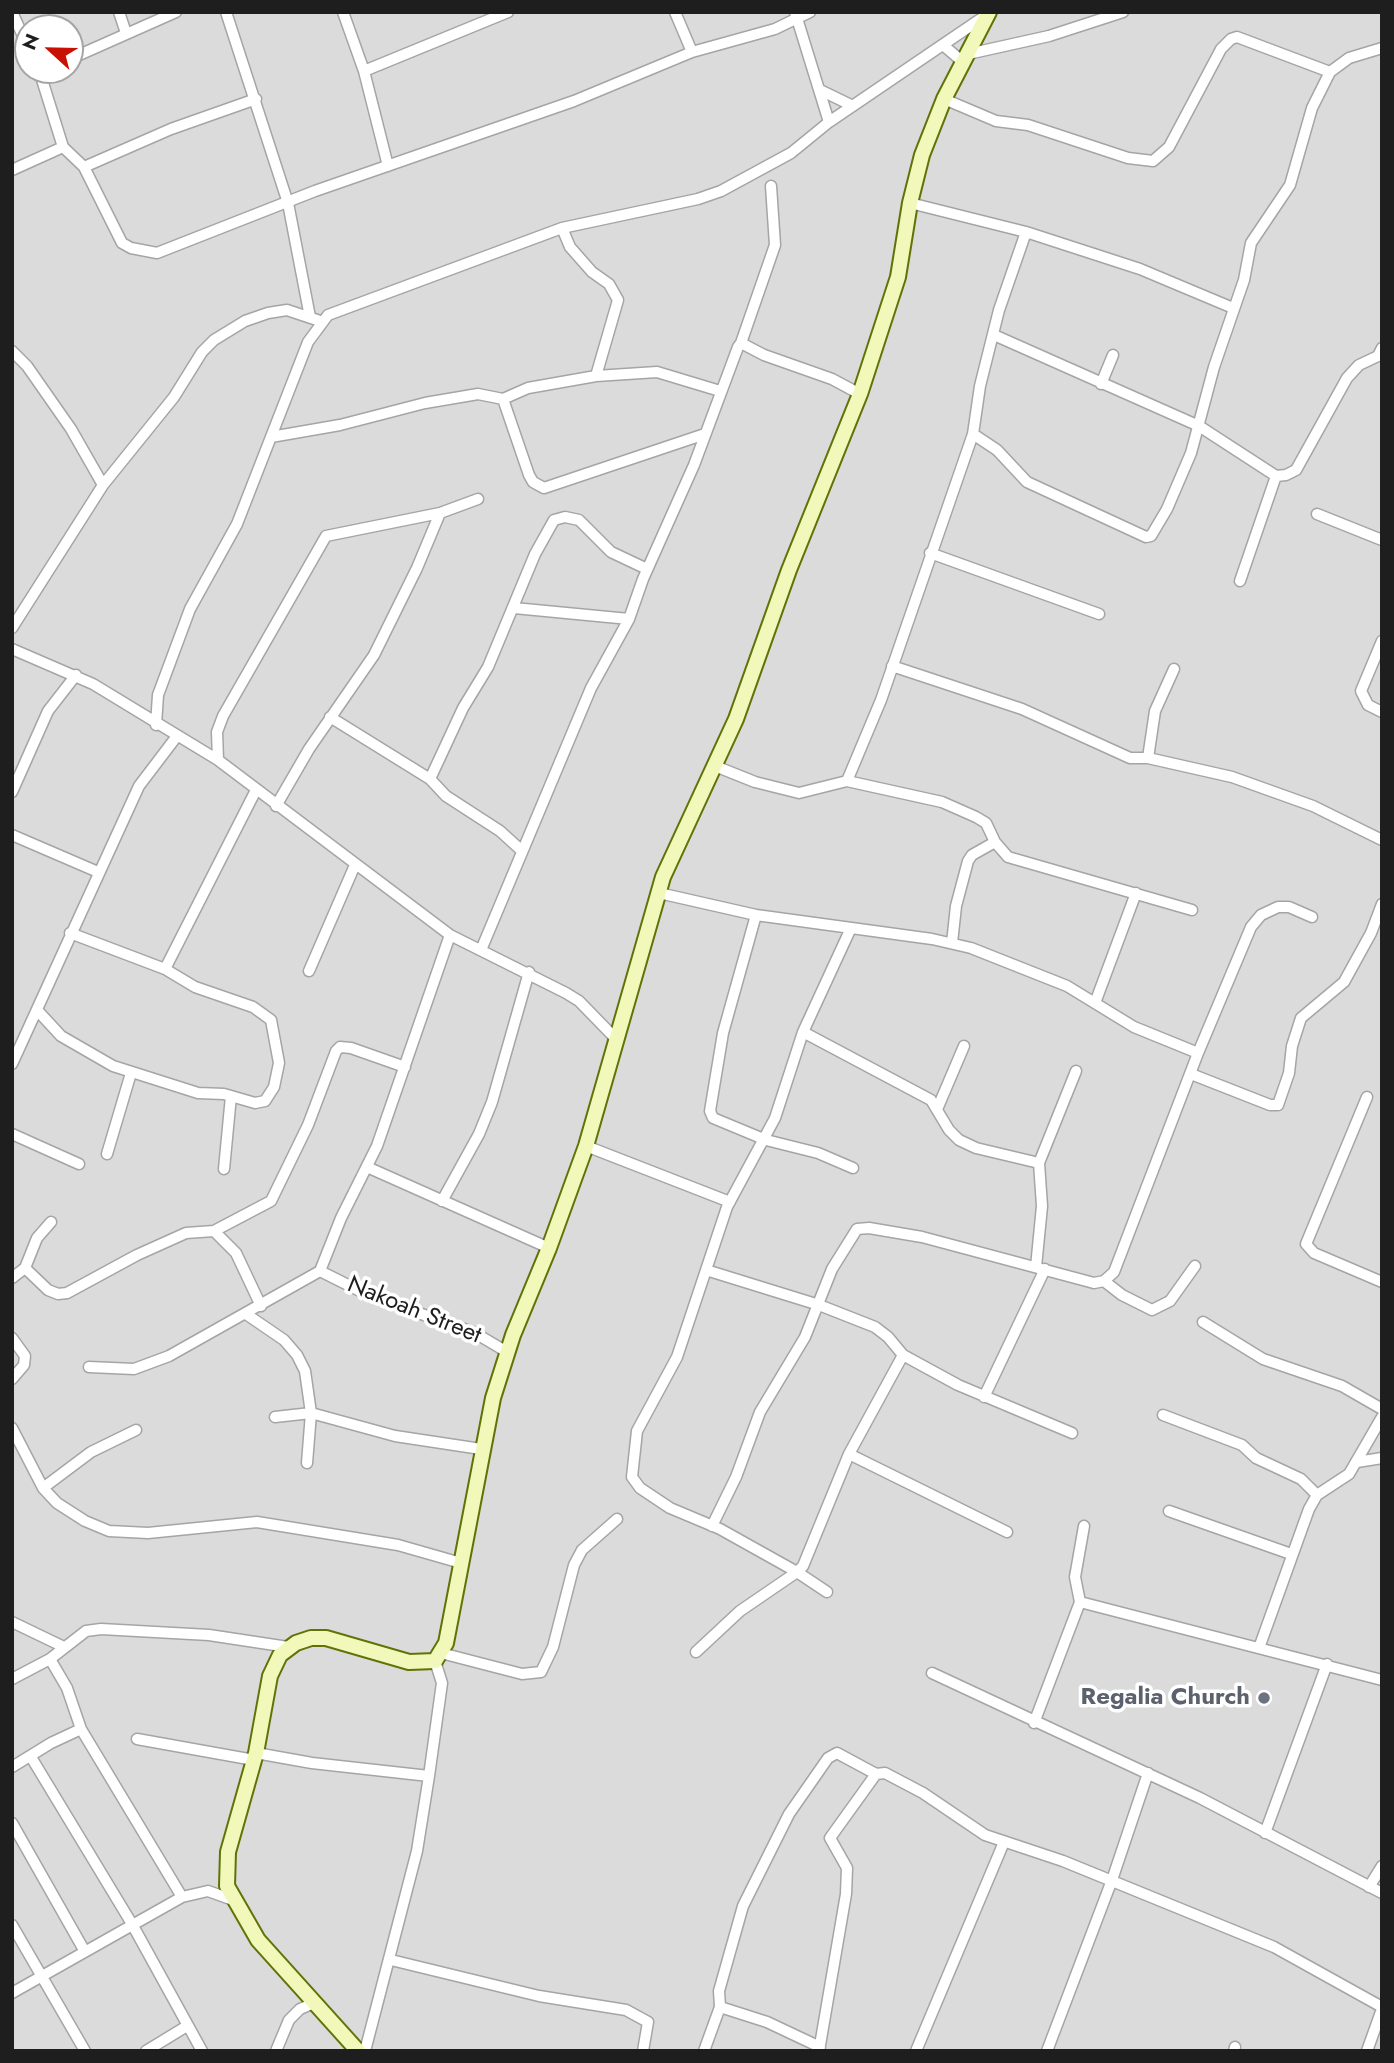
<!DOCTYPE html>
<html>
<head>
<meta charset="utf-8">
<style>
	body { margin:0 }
	#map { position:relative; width:1394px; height:2063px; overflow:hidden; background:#efece5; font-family:Jost,sans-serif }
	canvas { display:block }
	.frame { position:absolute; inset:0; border:14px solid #1e1e1e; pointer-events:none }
	.north { position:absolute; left:14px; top:14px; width:70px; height:70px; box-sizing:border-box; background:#fff; border:2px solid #a5a5a5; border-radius:50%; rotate:292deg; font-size:19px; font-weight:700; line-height:28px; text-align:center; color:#1e1e1e }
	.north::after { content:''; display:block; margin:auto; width:24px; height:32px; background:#c81104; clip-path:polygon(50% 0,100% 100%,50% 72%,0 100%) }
</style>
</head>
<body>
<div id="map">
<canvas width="1394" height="2063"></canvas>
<div class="frame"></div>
<div class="north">N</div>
</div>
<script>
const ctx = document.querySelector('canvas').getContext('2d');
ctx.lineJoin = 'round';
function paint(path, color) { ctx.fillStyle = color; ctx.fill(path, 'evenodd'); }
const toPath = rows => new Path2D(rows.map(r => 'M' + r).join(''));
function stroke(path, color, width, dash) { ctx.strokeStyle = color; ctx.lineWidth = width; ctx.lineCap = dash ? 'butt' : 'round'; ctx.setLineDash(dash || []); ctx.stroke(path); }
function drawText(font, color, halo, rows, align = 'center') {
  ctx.font = font + ' Jost,sans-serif'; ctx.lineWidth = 7; ctx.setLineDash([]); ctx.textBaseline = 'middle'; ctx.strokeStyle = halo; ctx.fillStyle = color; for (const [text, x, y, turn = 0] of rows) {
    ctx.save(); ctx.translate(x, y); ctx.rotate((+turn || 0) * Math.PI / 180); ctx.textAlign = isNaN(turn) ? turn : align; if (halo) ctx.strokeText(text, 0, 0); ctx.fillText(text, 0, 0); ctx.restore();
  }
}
paint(toPath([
	[12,12,1382,12,1382,2051,12,2051],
	[28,28,70,28,70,70,28,70]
]), '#dcdbdb');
const street = toPath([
	[12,12,28,47],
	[119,12,126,33],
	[226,12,288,203,310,317],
	[343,12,364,71],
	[675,12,692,52],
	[795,12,829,122],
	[943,45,964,63],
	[968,54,1049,36,1123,12],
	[70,59,176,12],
	[39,70,63,147,84,167,122,243,131,248,157,253,315,191,574,101,692,52,775,29,810,12],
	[820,90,853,106],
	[944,99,996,121,1028,125,1128,158,1153,161,1169,147,1221,49,1231,39,1237,37,1330,72],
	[388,166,364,71,508,12],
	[84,167,171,129,256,99],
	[12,170,63,147],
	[910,203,1026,232,1140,269,1233,308],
	[994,335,1199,426,1276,476,1286,475,1296,470,1347,378,1359,365,1378,356,1382,348],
	[741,343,775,245,771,186],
	[12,351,27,366,71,429,103,485],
	[596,376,657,372,720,391],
	[1101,384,1113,355],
	[503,399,529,475,533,482,544,488,705,434],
	[973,434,997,450,1027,482,1146,537,1151,536,1167,509,1191,453,1214,367,1244,280,1251,243,1290,185,1312,108,1330,72,1349,58,1382,48],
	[271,437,340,425,425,403,478,394,503,399,528,388,596,376,618,300,609,284,592,272,570,247,562,228],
	[1317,514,1382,540],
	[930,553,1099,614],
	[1240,581,1276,476],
	[514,608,629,619],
	[12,628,103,485,174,397,202,352,214,340,245,321,268,313,287,310,320,321],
	[1382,641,1361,691,1368,705,1382,712],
	[12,649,93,684,218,760,450,935,566,993,579,1001,615,1038],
	[892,666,1022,709,1130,758,1148,758,1232,777,1313,806,1382,840],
	[330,717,430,779],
	[156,725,158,695,190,609,237,524,308,342,328,315,562,228,698,199,721,191,791,153,829,122,985,16],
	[1148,758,1155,711,1174,669],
	[218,760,217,732,223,716,326,536,440,513,478,499],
	[715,766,755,782,799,793,847,781,881,700,973,434,980,386,999,310,1026,232],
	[847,781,942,802,976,817,986,823,995,842,1008,857,1192,910],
	[12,792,48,711,76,675],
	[276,806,309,749,374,655,417,568,440,513],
	[12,835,98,872],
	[522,851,500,831,446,796,430,779,463,708,488,667,535,554,554,520,565,517,579,520,611,552,647,569],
	[659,893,756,915,932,939,971,948,1067,986,1134,1027,1198,1053],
	[756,915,723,1033,710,1111,713,1118,766,1140,818,1153,853,1168],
	[851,928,803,1032,775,1118,727,1207,677,1357,637,1431,632,1477,640,1488,670,1508,720,1529,797,1572,803,1566,849,1454,903,1355],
	[70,933,165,969],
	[952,943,956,906,968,861,972,855,995,842],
	[481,950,591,688,629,619,643,579,694,465,738,347,741,343,764,355,832,379,860,394],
	[309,971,355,865],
	[1095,1003,1136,893],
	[37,1010,61,1036,113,1066,198,1093,224,1094,255,1103,265,1101,274,1087,279,1063,271,1020,253,1007,195,987,165,969,256,790],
	[803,1032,931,1100,949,1130,959,1140,976,1148,1039,1163,1042,1206,1036,1267],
	[12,1064,139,786,177,736],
	[1191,1074,1270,1105,1278,1105,1289,1073,1292,1046,1301,1018,1344,982,1371,933,1382,904],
	[1367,1097,1306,1244,1314,1253,1382,1282],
	[938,1107,964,1046],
	[12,1134,79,1164],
	[586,1146,730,1202],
	[107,1154,131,1073],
	[1039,1163,1076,1071],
	[367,1167,549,1248],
	[224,1169,231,1096],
	[442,1201,479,1134,492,1102,529,972],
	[214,1231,271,1201,308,1125,336,1051,340,1047,351,1048,405,1067],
	[25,1268,48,1290,58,1294,67,1293,137,1255,186,1233,214,1231,236,1253,261,1306],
	[706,1270,819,1305,875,1327,888,1337,903,1355,958,1385,1072,1433],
	[320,1271,368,1295,475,1333,507,1352],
	[12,1278,25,1268,37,1238,51,1222],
	[1104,1281,1122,1295,1152,1310,1170,1301,1195,1266],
	[246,1314,284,1340,297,1355,305,1371,311,1413,307,1463],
	[1203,1322,1263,1359,1342,1386,1382,1409],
	[12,1338,25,1356,24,1365,12,1379],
	[89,1367,134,1369,169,1356,320,1271,341,1218,377,1146,450,935],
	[984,1397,1045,1269],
	[1163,1415,1242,1445,1256,1458,1301,1479,1317,1495],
	[275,1417,311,1413,395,1436,481,1449],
	[12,1428,43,1488,57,1503,85,1521,109,1531,148,1533,257,1522,398,1545,461,1563],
	[849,1454,1007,1532],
	[1357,1462,1382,1458],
	[43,1488,91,1452,136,1430],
	[1169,1511,1291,1554],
	[712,1526,736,1477,760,1412,805,1337,832,1269,857,1229,869,1228,922,1237,1094,1283,1104,1281,1114,1272,1198,1053,1251,927,1261,915,1278,907,1289,907,1312,917],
	[1080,1602,1382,1680],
	[12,1622,64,1647],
	[1259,1648,1309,1509,1317,1495,1349,1474,1382,1417],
	[696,1652,740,1611,797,1572,827,1592],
	[441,1653,522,1674,541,1672,553,1647,574,1565,582,1550,617,1519],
	[50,1659,67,1688,81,1729,182,1897],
	[932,1673,1200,1798,1382,1893],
	[12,1679,50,1659,86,1631,101,1629,209,1635,288,1647],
	[1034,1723,1080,1602,1075,1577,1084,1526],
	[137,1739,254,1760],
	[256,1753,312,1763,429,1776,417,1851,365,2051],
	[31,1757,132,1924,202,2051],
	[12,1767,51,1743,81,1729],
	[429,1776,442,1683,435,1661],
	[12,1823,84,1950],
	[1265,1833,1327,1664],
	[1369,1887,1382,1866],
	[12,1925,85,2051],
	[391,1960,539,1996,626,2010,648,2022,643,2051],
	[12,1993,182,1897,208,1891,233,1900],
	[720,2007,767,2022,820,2047],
	[146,2051,187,2026],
	[276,2051,289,2020,300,2009,314,2003],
	[704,2051,720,2007,719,1991,743,1906,789,1814,828,1758,837,1753,876,1774,885,1773,923,1793,985,1835,1063,1861,1274,1947,1382,2007],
	[819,2051,846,1894,847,1868,830,1838,876,1774],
	[916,2051,1004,1842],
	[1047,2051,1112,1880,1148,1773],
	[1234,2051,1235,2047],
	[1367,2051,1382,2009]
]);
const secondary = toPath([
	[358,2051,258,1940,227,1886,228,1852,256,1753,270,1676,280,1655,296,1643,311,1638,326,1638,409,1662,435,1661,446,1643,493,1398,513,1335,549,1248,586,1146,663,877,736,719,789,570,860,394,898,277,910,203,922,155,944,99,989,12]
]);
stroke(street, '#a5a5a5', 13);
stroke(secondary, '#607307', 18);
stroke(street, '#fff', 10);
stroke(secondary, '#f1f8b9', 14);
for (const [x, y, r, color] of [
	[1264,1698,7,"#6b7280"]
]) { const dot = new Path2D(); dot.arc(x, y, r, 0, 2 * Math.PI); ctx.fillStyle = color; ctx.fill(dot); stroke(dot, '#fff', 2.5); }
drawText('24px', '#1e1e1e', '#fff', [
	["Nakoah Street",414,1311,22]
]);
drawText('bold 24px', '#5b616d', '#fff', [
	["Regalia Church",1250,1698]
], 'right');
</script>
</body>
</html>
